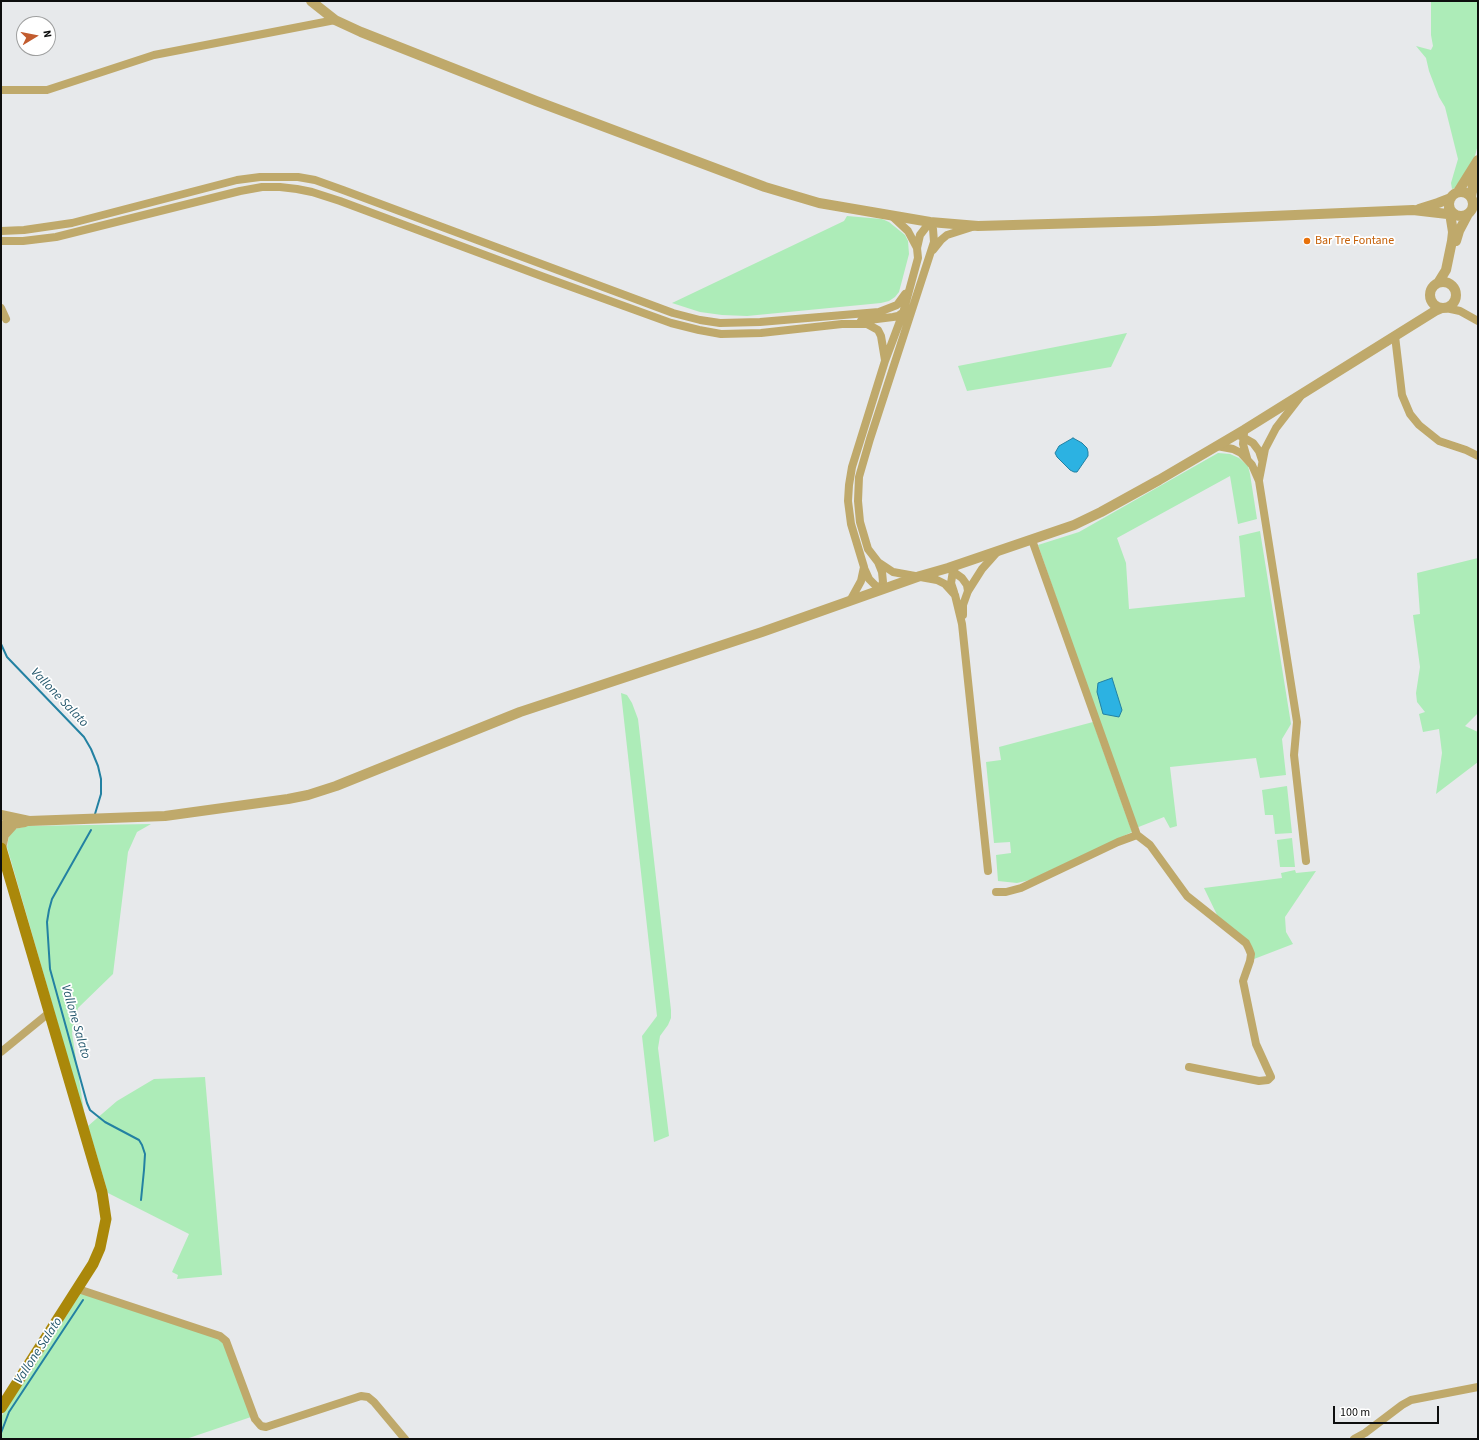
<!DOCTYPE html>
<html>
<head>
<meta charset="utf-8">
<style>
	body { margin:0 }
	#map { position:relative; width:1479px; height:1440px; overflow:hidden; background:#e7e9eb; font-family:"Source Sans 3",sans-serif }
	canvas { display:block }
	.frame { position:absolute; inset:0; border:2px solid #0d0e0e; pointer-events:none }
	.north { position:absolute; left:16px; top:16px; width:40px; height:40px; box-sizing:border-box; background:#fff; border:1px solid #9e9f9f; border-radius:50%; rotate:80deg; font-size:11px; font-weight:700; line-height:16px; text-align:center; color:#0d0e0e }
	.north::after { content:''; display:block; margin:auto; width:14px; height:18px; background:#c25c2f; clip-path:polygon(50% 0,100% 100%,50% 72%,0 100%) }
	.scale { position:absolute; left:1333px; top:1406px; width:106px; height:18px; box-sizing:border-box; border:2px solid #0d0e0e; border-top:0; padding-left:5px; font-size:12px; line-height:14px; white-space:nowrap; color:#0d0e0e; -webkit-text-stroke:3px #fff; paint-order:stroke }
</style>
</head>
<body>
<div id="map">
<canvas width="1479" height="1440"></canvas>
<div class="frame"></div>
<div class="north">N</div>
<div class="scale">100 m</div>
</div>
<script>
const ctx = document.querySelector('canvas').getContext('2d');
ctx.lineJoin = 'round';
function paint(path, color) { ctx.fillStyle = color; ctx.fill(path, 'evenodd'); }
const toPath = rows => new Path2D(rows.map(r => 'M' + r).join(''));
function stroke(path, color, width, dash) { ctx.strokeStyle = color; ctx.lineWidth = width; ctx.lineCap = dash ? 'butt' : 'round'; ctx.setLineDash(dash || []); ctx.stroke(path); }
function drawText(font, color, halo, rows, align = 'center') {
  ctx.font = font + ' "Source Sans 3",sans-serif'; ctx.lineWidth = 3.5; ctx.setLineDash([]); ctx.textBaseline = 'middle'; ctx.strokeStyle = halo; ctx.fillStyle = color; for (const [text, x, y, turn = 0] of rows) {
    ctx.save(); ctx.translate(x, y); ctx.rotate((+turn || 0) * Math.PI / 180); ctx.textAlign = isNaN(turn) ? turn : align; if (halo) ctx.strokeText(text, 0, 0); ctx.fillText(text, 0, 0); ctx.restore();
  }
}
paint(toPath([
	[1431,1,1478,1,1478,144,1475,156,1465,177,1458,187,1452,189,1451,183,1458,159,1445,107,1439,97,1429,71,1426,58,1416,46,1431,50,1433,46,1431,35],
	[847,216,882,219,889,222,905,235,908,241,909,254,899,292,895,297,889,301,881,303,747,316,722,315,700,312,672,303,844,221],
	[1127,333,1111,367,967,391,958,366],
	[1218,453,1230,454,1239,458,1248,466,1250,474,1257,519,1238,524,1230,476,1117,538,1126,563,1129,609,1245,597,1239,536,1260,531,1291,724,1282,739,1286,775,1260,778,1256,758,1170,767,1177,826,1170,828,1164,817,1136,828,1038,545,1079,532],
	[1478,558,1478,713,1465,726,1478,732,1478,762,1436,794,1442,753,1439,729,1423,732,1419,714,1425,712,1417,702,1416,693,1420,667,1413,615,1420,614,1417,573],
	[621,693,627,695,632,703,638,719,671,1010,671,1018,668,1025,660,1036,658,1048,669,1136,654,1142,642,1036,657,1016],
	[1093,722,1132,832,1030,880,1017,883,998,881,996,855,1011,853,1010,842,994,843,986,762,1001,760,999,747],
	[1287,786,1292,833,1275,834,1273,815,1265,815,1262,790],
	[151,824,137,832,128,852,113,974,78,1008,72,1033,85,1118,7,847,9,836,15,829,28,826],
	[1292,838,1295,867,1280,867,1277,840],
	[1295,870,1296,873,1316,871,1285,917,1286,932,1293,944,1254,959,1252,947,1219,919,1204,888,1282,878,1281,873],
	[205,1077,222,1275,177,1279,178,1275,172,1272,189,1234,108,1193,88,1126,117,1101,154,1079],
	[81,1293,219,1338,224,1342,251,1417,186,1439,1,1439,1,1417]
]), '#adecb8');
const water = toPath([
	[1073,438,1082,443,1087,448,1088,452,1088,456,1077,472,1074,472,1070,470,1057,457,1055,453,1059,446,1073,438],
	[1112,678,1122,710,1119,717,1103,714,1097,692,1098,683,1112,678]
]);
paint(water, '#2cb2e2');
stroke(water, '#2381a2', 1);
stroke(toPath([
	[1,644,7,657,84,737,91,749,98,766,101,779,101,794,95,814],
	[91,830,52,899,49,910,47,922,50,969,87,1103,90,1110,105,1122,139,1140,142,1145,145,1154,144,1170,141,1200],
	[1,1433,9,1412,83,1300]
]), '#2381a2', 2);
stroke(toPath([
	[1,90,47,90,154,55,335,20],
	[892,216,908,231,917,248],
	[1,231,24,230,72,223,237,180,260,177,298,177,315,180,343,190,673,313,700,320,720,323,760,322,879,312,897,305,905,294],
	[1,241,23,241,56,237,240,191,262,187,280,187,297,189,312,192,340,201,544,277,671,323,699,330,721,334,761,333,842,324,867,324,878,330,881,336,885,360],
	[933,250,941,240,947,235,972,227],
	[1,308,6,319],
	[1446,308,1460,311,1478,321],
	[861,321,893,317,898,316,905,311],
	[1395,336,1402,395,1410,414,1419,425,1439,441,1466,450,1478,456],
	[1244,433,1243,444,1247,458],
	[1237,434,1253,443,1259,451,1262,460],
	[1217,446,1233,449,1241,453,1252,465,1259,481,1297,722,1294,755,1306,861],
	[1259,480,1265,449,1276,428,1300,397],
	[1032,540,1137,835,1150,845,1187,896,1246,943,1249,949,1251,954,1250,961,1243,981,1256,1044,1271,1077,1268,1080,1259,1081,1189,1067],
	[864,568,869,579,880,590,883,582,882,572,878,562],
	[948,568,962,578,967,585,968,591],
	[954,592,951,583,953,571,955,567],
	[850,601,861,581,864,567,851,524,848,501,849,485,852,467,885,361,903,313,918,258,917,248,920,235,930,222,933,229,934,242,870,439,859,477,858,501,860,522,868,549,878,562,893,572,937,580,945,584,955,595,962,624,988,871],
	[963,615,963,605,968,591,982,569,998,551],
	[996,892,1006,892,1021,888,1118,842,1137,835],
	[1,1052,50,1012],
	[78,1289,220,1336,226,1341,255,1419,261,1426,266,1427,361,1396,368,1397,374,1402,405,1439],
	[1354,1439,1365,1433,1402,1405,1411,1400,1478,1387]
]), '#bfa96b', 8);
stroke(toPath([
	[311,1,335,20,361,32,536,101,765,187,819,203,930,222,978,226,1154,221,1413,210,1456,215],
	'1449 204a12 12 0 1 1 24 0a12 12 0 1 1-24 0Z',
	[1458,192,1478,160],
	[1471,197,1476,170],
	[1419,209,1438,203,1451,198],
	[1456,241,1459,231,1468,214],
	'1430 295a13 13 0 1 1 26 0a13 13 0 1 1-26 0Z',
	[1438,283,1446,270,1452,241,1453,232,1449,207],
	[1,815,29,821,165,816,288,799,308,795,336,786,520,712,762,632,920,576,948,568,1074,525,1101,512,1159,480,1244,430,1435,311,1442,308],
	[1,826,25,822],
	[1,849,4,835,13,825]
]), '#bfa96b', 10);
stroke(toPath([
	[1,848,102,1192,106,1219,100,1248,93,1264,1,1408]
]), '#aa880a', 11);
for (const [x, y, r, color] of [
	[1307,241,4,"#e8710a"]
]) { const dot = new Path2D(); dot.arc(x, y, r, 0, 2 * Math.PI); ctx.fillStyle = color; ctx.fill(dot); stroke(dot, '#fff', 1.5); }
drawText('12px', '#c56008', '#fff', [
	["Bar Tre Fontane",1315,241]
], 'left');
drawText('italic 13px', '#25586d', '#fff', [
	["Vallone Salato",59,698,46],
	["Vallone Salato",75,1022,74],
	["Vallone Salato",39,1351,-57]
]);
</script>
</body>
</html>
